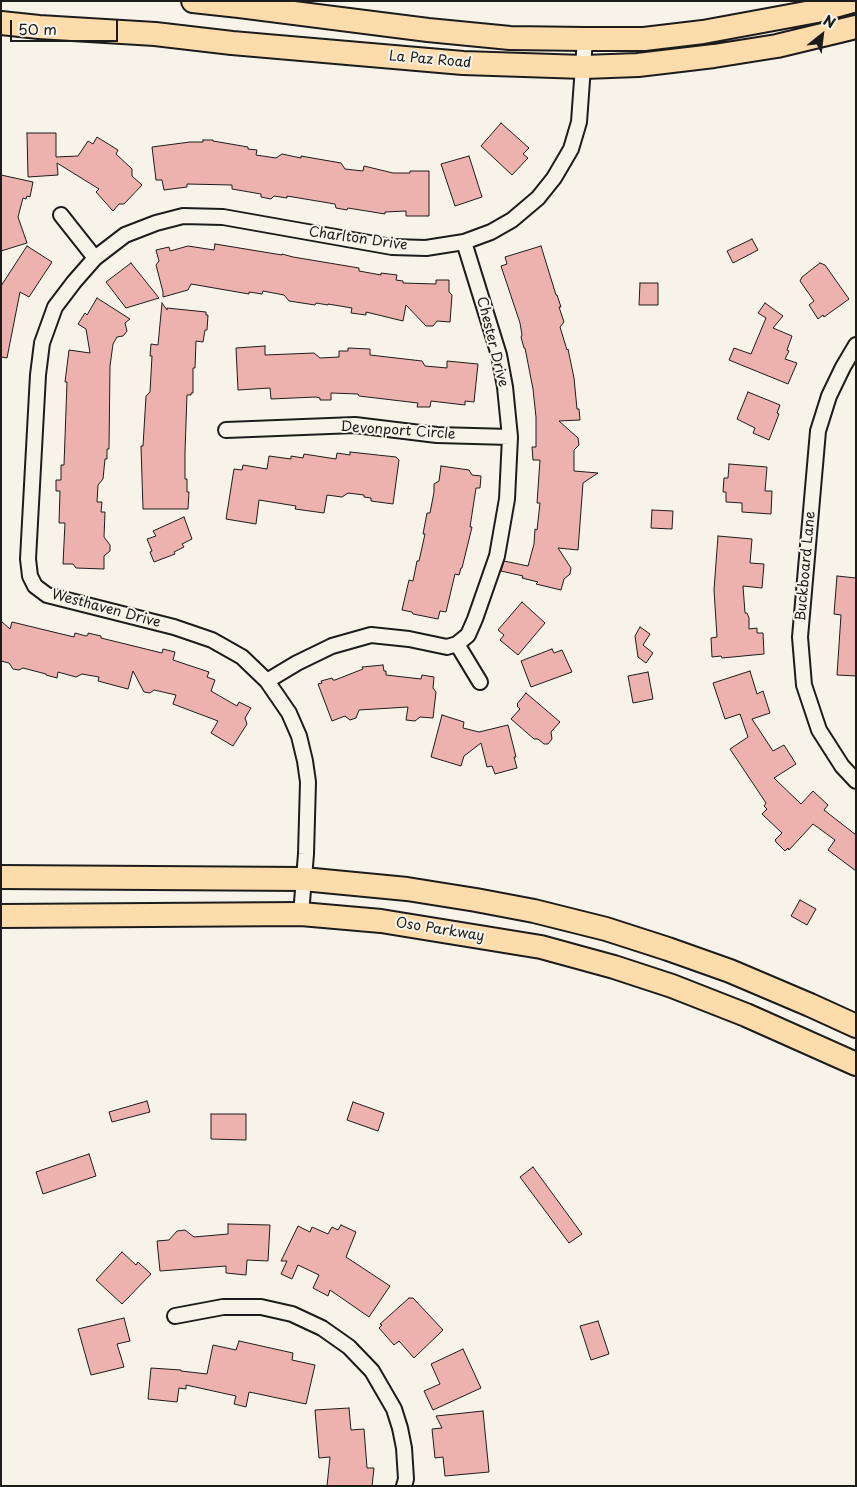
<!DOCTYPE html>
<html>
<head>
<meta charset="utf-8">
<style>
	body { margin:0 }
	#map { position:relative; width:857px; height:1487px; overflow:hidden; background:#f7f3e8; font-family:"Playpen Sans",sans-serif }
	canvas { display:block }
	.frame { position:absolute; inset:0; border:2px solid #1c1c1c; pointer-events:none }
	.north { position:absolute; left:797px; top:10px; width:50px; height:50px; -webkit-text-stroke:4px #f7f3e8; paint-order:stroke; rotate:29deg; font-size:14px; font-weight:700; line-height:20px; text-align:center; color:#1c1c1c }
	.north::after { content:''; display:block; margin:auto; width:18px; height:22px; background:#1c1c1c; clip-path:polygon(50% 0,100% 100%,50% 72%,0 100%) }
	.scale { position:absolute; left:10px; top:20px; width:108px; height:22px; box-sizing:border-box; border:2px solid #1c1c1c; border-top:0; padding-left:6px; font-size:15px; line-height:18px; white-space:nowrap; color:#1c1c1c; -webkit-text-stroke:4px #f7f3e8; paint-order:stroke }
</style>
</head>
<body>
<div id="map">
<canvas width="857" height="1487"></canvas>
<div class="frame"></div>
<div class="north">N</div>
<div class="scale">50 m</div>
</div>
<script>
const ctx = document.querySelector('canvas').getContext('2d');
ctx.lineJoin = 'round';
function paint(path, color) { ctx.fillStyle = color; ctx.fill(path, 'evenodd'); }
const toPath = rows => new Path2D(rows.map(r => 'M' + r).join(''));
function stroke(path, color, width, dash) { ctx.strokeStyle = color; ctx.lineWidth = width; ctx.lineCap = dash ? 'butt' : 'round'; ctx.setLineDash(dash || []); ctx.stroke(path); }
function drawText(font, color, halo, rows, align = 'center') {
  ctx.font = font + ' "Playpen Sans",sans-serif'; ctx.lineWidth = 4; ctx.setLineDash([]); ctx.textBaseline = 'middle'; ctx.strokeStyle = halo; ctx.fillStyle = color; for (const [text, x, y, turn = 0] of rows) {
    ctx.save(); ctx.translate(x, y); ctx.rotate((+turn || 0) * Math.PI / 180); ctx.textAlign = isNaN(turn) ? turn : align; if (halo) ctx.strokeText(text, 0, 0); ctx.fillText(text, 0, 0); ctx.restore();
  }
}
const building = toPath([
	[501,123,529,148,523,154,528,158,512,175,481,146,501,123],
	[27,133,56,133,56,157,78,156,88,141,93,144,97,137,118,150,116,154,132,169,132,176,142,185,124,204,119,204,113,211,96,192,99,189,57,163,58,175,28,177,27,133],
	[203,140,213,140,213,141,248,147,248,149,257,150,256,155,276,158,282,154,301,158,301,156,341,163,345,169,363,171,364,166,393,173,410,173,410,171,429,171,429,216,406,216,406,211,385,212,385,214,348,208,347,210,336,208,335,204,287,196,287,198,274,196,271,199,261,197,261,194,232,189,232,185,187,184,187,187,164,190,162,180,156,180,152,147,190,142,203,142,203,140],
	[469,156,482,197,455,206,441,164,469,156],
	[1,175,33,182,30,197,27,196,26,199,23,198,18,217,27,243,1,251,1,175],
	[752,239,758,250,733,263,727,251,752,239],
	[215,244,282,255,282,254,293,257,359,268,359,271,381,275,381,273,397,275,396,280,403,281,403,283,436,284,436,280,449,280,449,292,452,295,450,322,437,321,433,326,426,326,406,305,403,321,366,312,366,315,351,313,352,308,328,304,328,305,316,303,315,305,289,301,284,295,263,291,262,294,249,292,249,294,191,284,188,290,163,297,163,292,156,265,159,261,156,250,169,247,170,251,188,246,214,250,215,244],
	[27,246,52,262,29,297,20,292,7,358,1,357,1,286,27,246],
	[541,246,556,295,557,295,561,307,559,307,564,322,560,327,567,350,568,349,574,378,577,409,579,409,580,420,559,421,578,438,579,445,574,450,574,471,598,473,583,483,578,550,558,548,571,568,570,574,564,579,561,590,536,584,538,582,522,578,523,576,501,571,504,561,528,566,534,544,535,529,537,530,540,503,537,503,540,460,533,460,532,447,536,447,536,417,533,389,525,348,524,348,521,337,522,335,520,323,501,266,507,264,505,257,541,246],
	[131,263,159,298,126,308,106,282,131,263],
	[820,263,825,265,849,299,824,317,823,315,818,319,809,305,814,301,800,281,802,277,820,263],
	[640,283,658,283,658,305,639,305,640,283],
	[97,298,130,319,125,323,127,331,123,336,117,337,113,344,110,366,109,449,107,449,107,459,105,459,103,479,98,485,97,502,102,502,101,512,105,512,104,537,110,545,110,551,104,556,104,569,76,568,73,564,63,564,65,523,59,523,60,491,56,491,56,480,61,480,61,465,64,465,67,382,65,382,69,350,90,353,86,329,78,324,85,313,87,315,97,298],
	[162,303,167,310,167,308,206,312,206,315,208,315,207,330,205,330,203,342,196,341,195,368,193,368,193,393,191,393,191,395,187,395,185,452,185,479,187,479,187,492,189,492,188,509,143,509,141,446,143,446,146,396,150,392,152,356,150,356,151,344,158,345,162,303],
	[765,303,783,316,773,328,792,336,787,350,789,351,785,359,797,363,788,384,729,360,734,348,751,354,766,318,758,313,765,303],
	[265,346,265,355,314,353,320,358,339,357,339,351,348,351,348,348,370,349,370,355,422,361,425,366,447,368,447,361,478,364,474,402,465,401,465,405,431,401,430,407,417,407,418,403,359,396,358,394,331,393,331,400,320,400,320,398,316,397,271,399,270,388,238,390,236,348,265,346],
	[748,392,780,405,777,413,779,414,769,440,753,433,755,428,737,419,748,392],
	[350,452,396,457,399,460,393,504,371,501,371,498,364,497,364,495,348,493,342,497,327,495,324,513,295,509,296,506,259,500,256,524,226,519,234,469,242,470,243,465,267,469,269,456,291,459,291,456,303,458,304,454,336,459,337,453,350,455,350,452],
	[729,464,767,467,765,491,772,491,771,514,742,512,742,503,726,502,726,492,723,492,724,478,728,478,729,464],
	[441,466,469,470,472,475,481,476,480,488,476,488,470,527,472,527,462,568,461,568,459,575,455,574,446,612,440,611,438,619,413,614,412,612,402,610,409,580,413,581,417,561,419,561,425,534,423,534,427,513,430,513,434,492,434,484,439,481,441,466],
	[652,510,673,511,672,529,651,528,652,510],
	[184,517,192,539,182,544,184,547,174,552,175,554,154,562,150,552,152,551,147,539,156,536,153,531,184,517],
	[718,536,752,539,750,563,764,564,762,588,743,586,745,613,747,613,749,618,749,629,757,628,757,633,763,633,764,654,722,658,721,656,712,657,711,638,717,637,714,590,718,536],
	[837,576,856,578,856,676,837,675,841,615,834,614,837,576],
	[522,602,545,623,518,655,500,640,504,635,498,630,522,602],
	[1,621,10,629,12,622,74,637,75,633,86,636,88,635,88,633,101,636,101,638,162,653,163,649,175,652,173,660,209,672,207,677,215,680,211,691,237,706,239,702,251,708,245,718,247,724,233,746,211,733,218,721,173,704,176,695,154,690,150,693,144,692,133,671,128,689,98,681,99,677,82,674,76,677,58,672,57,678,46,675,46,674,23,668,19,670,13,669,9,663,1,661,1,621],
	[640,627,650,634,643,645,653,653,646,663,638,657,635,636,640,627],
	[552,649,554,653,562,650,572,672,531,687,521,661,552,649],
	[383,665,384,671,386,671,386,675,421,679,422,675,434,677,433,688,436,692,433,718,420,717,415,721,406,720,408,707,359,710,356,718,350,720,345,716,332,721,318,684,322,683,321,681,332,678,333,680,335,680,363,669,362,667,383,665],
	[750,671,757,694,763,691,770,713,752,719,773,751,784,745,796,764,774,778,801,804,813,791,828,805,824,810,856,835,856,871,828,850,835,840,813,824,789,850,788,848,785,851,776,842,775,840,782,833,762,814,767,809,764,806,766,803,730,749,748,737,740,714,725,719,713,683,750,671],
	[648,672,653,699,633,703,628,676,648,672],
	[526,693,560,722,551,732,552,739,548,744,544,744,538,739,534,739,511,719,520,709,517,706,518,705,517,704,526,693],
	[442,715,464,722,463,728,479,732,508,725,516,757,514,757,517,768,495,774,492,766,487,767,481,743,464,756,461,766,431,757,442,715],
	[800,900,816,909,807,925,791,916,800,900],
	[147,1101,150,1112,112,1122,109,1112,147,1101],
	[353,1102,384,1113,378,1131,347,1120,353,1102],
	[211,1114,246,1114,246,1140,211,1139,211,1114],
	[89,1154,96,1176,43,1194,36,1172,89,1154],
	[533,1167,582,1234,569,1243,520,1177,533,1167],
	[228,1224,270,1225,268,1261,247,1260,246,1275,226,1273,226,1266,160,1271,157,1241,169,1240,177,1231,185,1230,194,1237,228,1234,228,1224],
	[341,1225,356,1232,346,1257,390,1286,369,1317,330,1290,328,1296,313,1288,319,1275,298,1265,292,1279,281,1274,287,1261,281,1261,298,1226,310,1232,312,1227,328,1234,332,1227,338,1230,341,1225],
	[122,1252,136,1265,138,1262,151,1274,122,1304,96,1280,122,1252],
	[409,1298,413,1298,443,1330,414,1358,399,1341,394,1345,379,1328,382,1325,380,1324,409,1298],
	[124,1318,130,1341,117,1344,124,1367,91,1375,78,1329,124,1318],
	[598,1321,609,1354,591,1360,580,1326,598,1321],
	[239,1341,293,1353,292,1360,315,1365,306,1404,249,1392,246,1407,234,1404,236,1396,186,1385,186,1389,179,1388,177,1402,148,1399,151,1368,181,1370,181,1371,207,1374,213,1345,236,1350,239,1341],
	[463,1349,481,1388,433,1410,424,1391,440,1384,431,1364,463,1349],
	[349,1408,351,1430,364,1429,367,1468,374,1468,372,1486,327,1486,330,1457,319,1458,315,1410,349,1408],
	[483,1411,489,1472,445,1476,443,1457,435,1458,432,1429,442,1428,436,1416,483,1411]
]);
paint(building, '#edb2ad');
stroke(building, '#1c1c1c', 1);
const minor = toPath([
	[61,215,95,258],
	[856,345,843,367,829,396,818,431,800,637,804,685,819,730,842,766,856,781],
	[226,430,355,425,437,435,510,437],
	[457,644,468,635,475,619,497,556,507,499,510,437,505,387,499,355,464,242],
	[267,681,297,663,332,646,371,635,409,639,447,647,457,644,480,682],
	[301,914,306,854,308,782,305,761,299,736,289,713,267,681,242,657,212,640,174,627,47,595,35,586,30,576,28,559,38,375,42,343,55,307,74,282,95,258,125,235,156,223,183,216,223,217,392,247,426,248,464,242,491,232,512,220,538,198,554,178,571,149,579,122,585,39],
	[175,1316,223,1307,261,1307,292,1314,322,1328,349,1347,372,1371,394,1409,400,1428,404,1448,406,1479,404,1486]
]);
const primary = toPath([
	[193,1,239,6,428,30,510,38,585,39,644,39,703,32,817,11,853,1],
	[1,23,39,27,155,34,232,43,463,63,584,67,638,65,714,56,777,46,856,27],
	[1,877,303,879,407,889,476,900,534,911,606,929,668,949,730,971,810,1005,856,1026],
	[1,916,301,914,381,921,541,947,614,967,672,986,746,1015,856,1064]
]);
stroke(minor, '#1c1c1c', 18);
stroke(primary, '#1c1c1c', 26);
stroke(minor, '#f7f3e8', 14);
stroke(primary, '#fddcac', 22);
drawText('14px', '#1c1c1c', '#f7f3e8', [
	["La Paz Road",430,60,5],
	["Charlton Drive",358,239,8],
	["Chester Drive",492,342,76],
	["Devonport Circle",398,431,4],
	["Buckboard Lane",806,566,-85],
	["Westhaven Drive",106,609,15],
	["Oso Parkway",440,930,9]
]);
</script>
</body>
</html>
